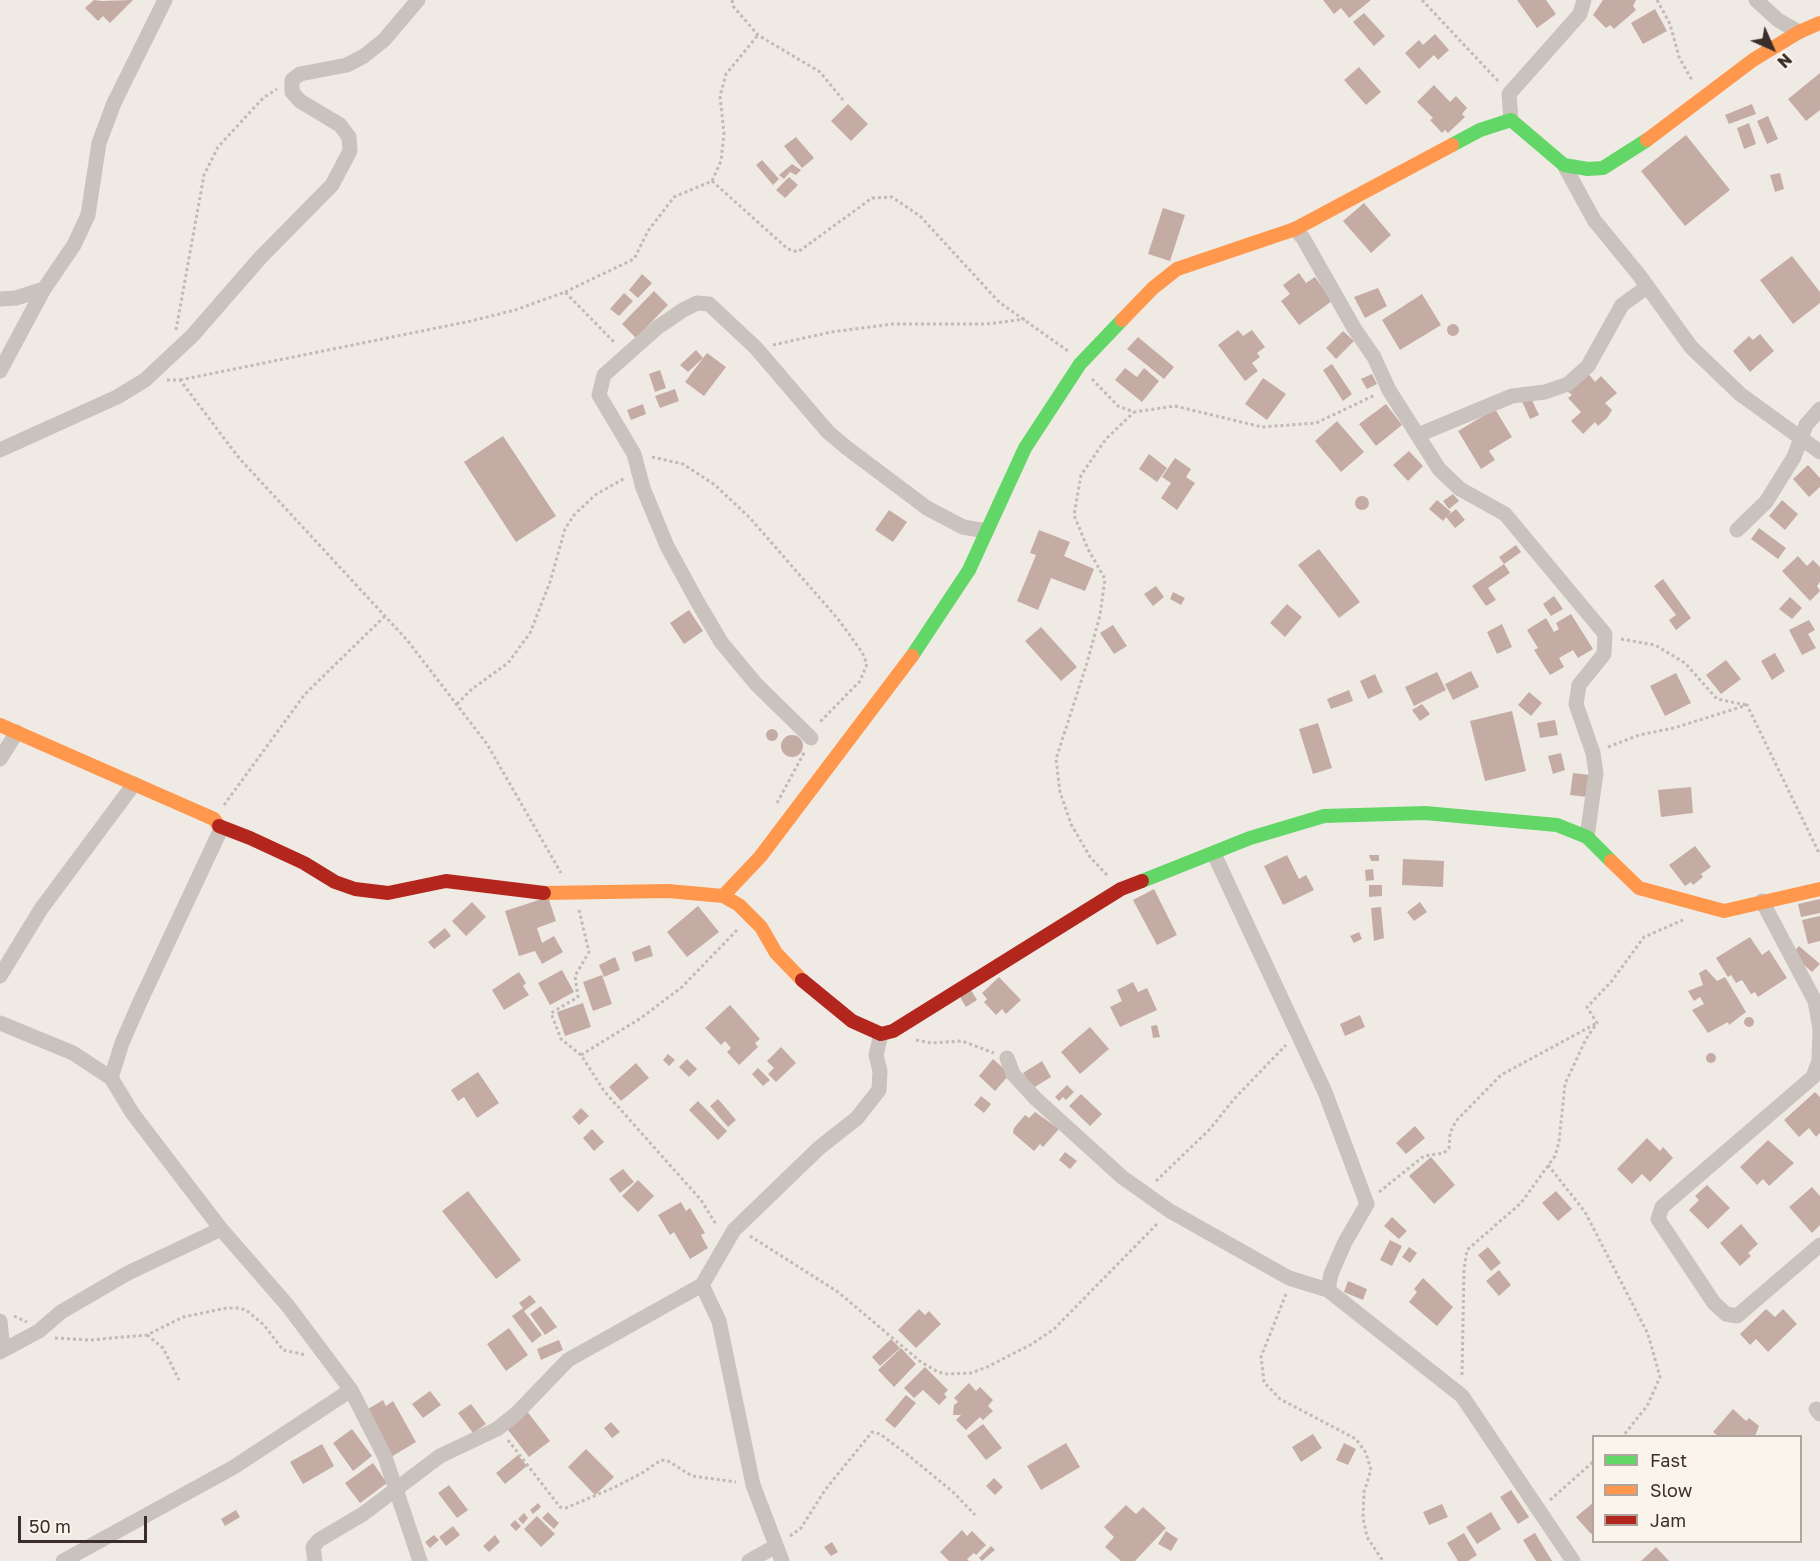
<!DOCTYPE html>
<html>
<head>
<meta charset="utf-8">
<style>
	body { margin:0 }
	#map { position:relative; width:1820px; height:1561px; overflow:hidden; background:#f0eae4; font-family:"Golos Text",sans-serif }
	canvas { display:block }
	.legend { position:absolute; left:1592px; top:1435px; width:210px; height:108px; box-sizing:border-box; background:#fbf4ec; border:2px solid #aea59e; margin:0; padding:8px 10px; list-style:none; font-size:18px; color:#3b2e2a }
	.legend li { display:flex; align-items:center; gap:12px; height:30px }
	.legend b { width:30px; border:2px solid #aea59e }
	.north { position:absolute; left:1742px; top:18px; width:60px; height:60px; -webkit-text-stroke:4px #fbf4ec; paint-order:stroke; rotate:135deg; font-size:16px; font-weight:700; line-height:24px; text-align:center; color:#3b2e2a }
	.north::after { content:''; display:block; margin:auto; width:21px; height:27px; background:#3b2e2a; clip-path:polygon(50% 0,100% 100%,50% 72%,0 100%) }
	.scale { position:absolute; left:18px; top:1516px; width:129px; height:27px; box-sizing:border-box; border:3px solid #3b2e2a; border-top:0; padding-left:8px; font-size:18px; line-height:21px; white-space:nowrap; color:#3b2e2a; -webkit-text-stroke:4px #fbf4ec; paint-order:stroke }
</style>
</head>
<body>
<div id="map">
<canvas width="1820" height="1561"></canvas>
<ul class="legend">
<li><b style="height:8px;background:#63d668"></b>Fast</li>
<li><b style="height:8px;background:#ff974d"></b>Slow</li>
<li><b style="height:8px;background:#b3261e"></b>Jam</li>
</ul>
<div class="north">N</div>
<div class="scale">50 m</div>
</div>
<script>
const ctx = document.querySelector('canvas').getContext('2d');
ctx.lineJoin = 'round';
function paint(path, color) { ctx.fillStyle = color; ctx.fill(path, 'evenodd'); }
const toPath = rows => new Path2D(rows.map(r => 'M' + r).join(''));
function stroke(path, color, width, dash) { ctx.strokeStyle = color; ctx.lineWidth = width; ctx.lineCap = dash ? 'butt' : 'round'; ctx.setLineDash(dash || []); ctx.stroke(path); }
paint(toPath([
	[94,0,102,1,133,0,110,23,103,16,98,21,85,8],
	[1323,0,1371,0,1349,18,1341,8,1334,14],
	[1517,0,1546,0,1556,14,1537,28],
	[1603,0,1636,0,1633,6,1636,10,1614,29,1610,25,1606,28,1593,15],
	[1655,9,1667,31,1643,44,1631,23],
	[1364,13,1385,36,1374,46,1353,22],
	[1435,34,1449,50,1438,60,1434,55,1419,69,1405,53,1419,40,1423,45],
	[1359,67,1381,92,1366,105,1344,80],
	[1820,73,1820,110,1806,121,1788,99],
	[1434,85,1450,102,1456,96,1467,108,1462,114,1465,117,1448,133,1445,130,1442,133,1430,120,1433,118,1417,102],
	[848,104,868,124,851,141,831,121],
	[1752,104,1756,114,1729,124,1725,115],
	[1768,116,1778,139,1767,144,1757,121],
	[1749,123,1756,144,1744,149,1737,128],
	[1686,135,1730,190,1685,226,1641,171],
	[796,137,814,158,802,168,784,146],
	[762,160,779,179,773,185,756,165],
	[792,164,801,170,796,175,790,172,784,179,779,175],
	[1780,173,1784,189,1775,192,1770,175],
	[789,177,798,185,785,198,776,190],
	[1364,203,1391,235,1371,253,1343,221],
	[1163,208,1185,215,1170,261,1148,254],
	[1792,256,1820,292,1820,303,1793,324,1760,280],
	[1299,273,1306,283,1315,277,1332,301,1299,325,1281,301,1290,294,1283,285],
	[642,274,652,283,638,298,629,290],
	[1378,288,1387,306,1365,318,1354,297],
	[654,291,668,305,636,338,622,324],
	[624,293,633,301,619,316,610,309],
	[1422,294,1441,325,1400,350,1382,320],
	'1447 330a6 6 0 1 1 12 0a6 6 0 1 1-12 0Z',
	[1238,330,1243,336,1252,330,1265,347,1257,353,1260,357,1252,363,1258,371,1245,381,1218,345],
	[1343,331,1354,341,1336,359,1326,348],
	[1760,334,1774,351,1750,372,1733,351,1749,336,1753,340],
	[1138,337,1174,367,1164,379,1127,349],
	[696,350,703,358,688,372,680,365],
	[707,353,726,367,704,396,685,382],
	[1332,364,1352,394,1343,401,1323,370],
	[1125,368,1137,377,1144,368,1159,381,1142,402,1115,380],
	[660,370,666,388,655,392,649,374],
	[1587,372,1595,382,1601,376,1617,393,1605,403,1612,410,1607,418,1598,426,1595,422,1583,434,1571,421,1581,412,1568,398,1572,395,1567,391],
	[1372,374,1377,384,1367,389,1361,379],
	[1263,378,1286,394,1267,420,1245,404],
	[675,389,679,401,660,408,655,396],
	[1530,396,1539,415,1530,419,1521,399],
	[643,404,646,414,631,420,627,410],
	[1386,404,1402,425,1376,446,1359,424],
	[1495,409,1512,437,1489,451,1495,460,1481,469,1458,431],
	[1337,421,1364,452,1341,472,1315,441],
	[503,436,556,516,516,542,464,462],
	[1409,451,1423,466,1408,481,1393,465],
	[1149,454,1167,468,1157,482,1139,469],
	[1175,458,1191,469,1186,477,1195,483,1177,510,1161,498,1171,483,1162,477],
	[1808,465,1820,478,1820,487,1809,497,1793,479],
	[1453,494,1459,501,1449,509,1443,501],
	'1355 503a7 7 0 1 1 14 0a7 7 0 1 1-14 0Z',
	[1437,500,1451,512,1447,516,1456,509,1465,520,1455,528,1446,517,1443,521,1429,509],
	[1782,500,1798,514,1785,530,1769,516],
	[889,510,907,522,893,542,875,530],
	[1759,528,1786,548,1778,559,1751,539],
	[1039,530,1070,542,1064,556,1094,569,1085,591,1051,578,1038,610,1017,601,1036,555,1030,553],
	[1516,545,1521,552,1504,564,1499,557],
	[1319,549,1360,602,1339,618,1298,565],
	[1798,556,1807,566,1813,560,1820,567,1820,582,1817,586,1820,591,1810,601,1782,571],
	[1504,564,1510,573,1488,588,1496,600,1486,606,1472,586],
	[1663,579,1691,618,1676,630,1669,620,1676,615,1654,586],
	[1156,586,1164,597,1153,606,1144,594],
	[1173,592,1185,598,1181,605,1170,599],
	[1554,596,1563,609,1551,616,1543,604],
	[1790,597,1802,608,1792,619,1779,609],
	[1287,604,1302,617,1285,637,1270,623],
	[689,610,703,631,684,644,670,623],
	[1571,614,1593,649,1578,658,1573,650,1559,658,1564,667,1550,675,1534,650,1538,648,1527,630,1546,618,1554,632,1559,629,1556,623],
	[1809,620,1815,630,1808,634,1816,648,1802,655,1789,630],
	[1502,624,1512,647,1497,654,1487,632],
	[1113,625,1127,646,1114,654,1100,633],
	[1041,627,1077,667,1061,681,1025,641],
	[1775,653,1785,671,1772,680,1761,661],
	[1726,660,1741,679,1721,694,1706,675],
	[1471,671,1479,687,1453,700,1445,684],
	[1437,672,1446,690,1414,706,1405,687],
	[1676,673,1691,703,1665,716,1650,686],
	[1375,674,1383,692,1368,699,1360,681],
	[1349,690,1353,701,1331,709,1327,699],
	[1529,692,1542,703,1531,716,1518,705],
	[1422,704,1430,714,1420,721,1412,710],
	[1512,711,1526,771,1485,781,1470,721],
	[1555,720,1558,735,1540,738,1537,723],
	[1318,723,1332,768,1313,774,1299,729],
	'766 735a6 6 0 1 1 12 0a6 6 0 1 1-12 0Z',
	'781 746a11 11 0 1 1 22 0a11 11 0 1 1-22 0Z',
	[1561,753,1565,770,1553,774,1548,756],
	[1573,773,1590,775,1587,797,1570,795],
	[1691,787,1693,813,1661,817,1658,790],
	[1695,846,1711,867,1701,874,1703,877,1693,885,1691,882,1685,886,1669,865],
	[1287,855,1299,879,1306,875,1314,890,1283,905,1264,866],
	[1369,855,1379,855,1379,861,1371,861],
	[1403,859,1444,861,1443,887,1402,885],
	[1373,869,1374,880,1366,881,1365,870],
	[1369,885,1382,885,1382,896,1369,897],
	[1154,889,1177,935,1157,945,1133,900],
	[548,897,556,921,537,928,542,943,554,936,563,952,542,964,535,951,519,956,505,911],
	[1820,899,1820,913,1801,917,1798,904],
	[472,902,486,917,466,936,452,921],
	[1420,902,1427,912,1414,921,1407,912],
	[698,906,719,932,687,957,667,932],
	[1381,907,1384,938,1374,941,1371,908],
	[1820,916,1820,941,1808,944,1802,920],
	[445,928,451,936,434,949,428,942],
	[1359,932,1362,939,1354,943,1350,936],
	[1750,937,1762,955,1769,950,1787,978,1758,997,1755,992,1751,994,1742,980,1736,983,1731,975,1728,977,1716,958],
	[650,945,653,956,635,962,632,952],
	[1799,946,1820,964,1812,972,1792,954],
	[615,957,620,970,604,977,599,965],
	[1706,969,1717,981,1725,977,1746,1012,1729,1025,1728,1022,1708,1033,1692,1010,1704,1004,1700,997,1694,1001,1688,991,1703,985,1699,973],
	[562,970,574,992,550,1005,538,983],
	[519,972,526,983,523,986,529,995,504,1010,492,990],
	[602,975,612,1004,593,1011,583,982],
	[999,977,1021,1000,1006,1014,1002,1009,996,1015,984,1002,987,999,982,993],
	[1133,982,1138,992,1147,988,1157,1010,1120,1027,1110,1007,1122,1001,1117,990],
	[971,990,977,1000,966,1007,960,997],
	[583,1003,591,1027,565,1036,557,1012],
	[730,1005,760,1039,755,1043,758,1047,739,1065,727,1052,731,1048,725,1041,721,1045,705,1028],
	[1360,1015,1365,1027,1345,1036,1340,1024],
	'1744 1022a5 5 0 1 1 10 0a5 5 0 1 1-10 0Z',
	[1157,1025,1160,1037,1153,1038,1151,1026],
	[1090,1027,1109,1049,1080,1074,1061,1052],
	[781,1047,796,1063,776,1082,768,1074,774,1068,767,1061],
	'1706 1058a5 5 0 1 1 10 0a5 5 0 1 1-10 0Z',
	[668,1054,675,1060,669,1066,663,1060],
	[687,1059,697,1069,689,1077,679,1067],
	[993,1059,1010,1074,995,1091,979,1076],
	[1042,1061,1051,1077,1033,1088,1023,1073],
	[636,1063,649,1078,621,1101,609,1087],
	[758,1068,770,1080,763,1086,752,1074],
	[478,1072,499,1103,477,1118,464,1097,458,1101,451,1090],
	[1067,1085,1074,1092,1066,1100,1063,1097,1059,1101,1055,1097],
	[1815,1092,1820,1097,1820,1133,1816,1137,1809,1128,1799,1137,1784,1120],
	[1081,1094,1102,1114,1090,1126,1069,1106],
	[981,1096,991,1104,984,1113,974,1105],
	[718,1099,736,1120,728,1127,710,1106],
	[698,1101,727,1131,718,1140,689,1110],
	[581,1108,589,1116,579,1125,572,1117],
	[1035,1112,1059,1129,1043,1147,1040,1144,1034,1151,1013,1133,1014,1128,1025,1115,1029,1118],
	[1415,1126,1425,1138,1406,1154,1396,1143],
	[592,1129,604,1142,594,1151,583,1138],
	[1647,1138,1660,1151,1663,1147,1673,1158,1650,1182,1642,1174,1632,1184,1617,1169],
	[1768,1140,1794,1163,1769,1186,1763,1179,1757,1185,1740,1167],
	[1065,1152,1077,1161,1070,1169,1059,1160],
	[1431,1157,1455,1185,1434,1204,1409,1176],
	[623,1169,634,1182,620,1193,609,1179],
	[638,1180,654,1196,638,1212,622,1196],
	[1707,1185,1730,1208,1708,1229,1689,1210,1699,1200,1695,1196],
	[1812,1187,1820,1196,1820,1225,1812,1233,1789,1207],
	[468,1191,521,1260,496,1279,442,1211],
	[1556,1191,1572,1209,1558,1221,1542,1203],
	[681,1202,686,1211,690,1208,705,1233,701,1235,708,1248,690,1259,674,1232,670,1235,658,1215],
	[1392,1217,1407,1231,1399,1239,1384,1226],
	[1741,1224,1758,1244,1748,1253,1751,1256,1740,1266,1720,1243],
	[1390,1240,1402,1246,1392,1266,1380,1260],
	[1409,1247,1417,1253,1410,1263,1402,1257],
	[1488,1247,1501,1263,1491,1271,1478,1255],
	[1499,1270,1511,1285,1499,1296,1486,1281],
	[1423,1278,1453,1307,1437,1326,1409,1302,1417,1292,1414,1289],
	[1348,1281,1367,1289,1363,1300,1344,1292],
	[530,1295,536,1302,524,1311,542,1335,532,1343,512,1316,523,1308,519,1303],
	[541,1306,557,1327,545,1335,530,1314],
	[919,1309,925,1315,929,1311,941,1324,916,1348,898,1330],
	[1766,1309,1775,1317,1783,1309,1797,1324,1768,1352,1756,1339,1750,1345,1740,1334],
	[509,1328,528,1355,506,1371,487,1344],
	[891,1339,900,1348,880,1366,872,1357],
	[559,1340,563,1350,541,1360,537,1349],
	[901,1348,916,1364,894,1387,878,1370],
	[925,1367,948,1390,944,1394,947,1397,939,1405,923,1390,914,1398,904,1388],
	[969,1383,976,1391,980,1387,993,1400,988,1406,993,1411,983,1420,980,1417,966,1430,956,1420,961,1415,953,1415,954,1405,958,1402,954,1398],
	[430,1391,441,1405,423,1418,412,1404],
	[906,1395,916,1403,895,1428,885,1420],
	[383,1400,386,1406,393,1401,416,1442,391,1457,365,1411],
	[471,1404,486,1424,473,1433,458,1413],
	[1733,1409,1746,1421,1749,1418,1759,1426,1755,1436,1718,1436,1713,1432],
	[526,1410,550,1441,529,1457,505,1426],
	[611,1422,620,1432,612,1438,604,1428],
	[983,1424,1002,1448,986,1460,967,1436],
	[352,1429,372,1456,353,1471,333,1443],
	[1313,1434,1322,1448,1301,1462,1292,1447],
	[1066,1443,1080,1467,1041,1490,1027,1466],
	[1344,1443,1356,1449,1348,1465,1336,1460],
	[322,1444,334,1466,303,1484,290,1462],
	[586,1449,614,1477,595,1495,568,1467],
	[518,1455,527,1466,505,1484,496,1473],
	[373,1463,387,1483,360,1503,345,1483],
	[994,1478,1003,1487,995,1495,986,1486],
	[449,1485,468,1510,457,1518,438,1493],
	[1511,1490,1529,1517,1518,1524,1500,1497],
	[1594,1502,1594,1532,1591,1534,1576,1517],
	[538,1503,541,1507,533,1514,530,1510],
	[1442,1504,1448,1517,1429,1525,1423,1512],
	[1126,1505,1136,1514,1143,1507,1166,1528,1135,1561,1121,1561,1105,1547,1114,1537,1104,1527],
	[236,1510,240,1517,225,1526,221,1519],
	[548,1512,559,1523,554,1529,542,1518],
	[1491,1512,1501,1529,1477,1544,1466,1527],
	[524,1513,528,1518,523,1524,518,1519],
	[537,1516,555,1534,541,1547,524,1529],
	[515,1520,521,1526,516,1531,510,1525],
	[453,1526,460,1535,446,1546,439,1537],
	[962,1530,967,1536,972,1531,986,1545,976,1555,974,1553,967,1559,969,1561,949,1561,940,1552],
	[1166,1531,1178,1539,1171,1551,1158,1544],
	[1464,1533,1477,1555,1468,1561,1458,1561,1447,1543],
	[1535,1533,1552,1561,1536,1561,1523,1540],
	[434,1535,439,1540,430,1548,425,1542],
	[495,1535,500,1542,489,1552,483,1546],
	[832,1542,838,1552,831,1556,824,1547],
	[991,1546,995,1550,982,1561,979,1558],
	[1656,1547,1669,1561,1641,1561]
]), '#c4aca5');
stroke(toPath([
	[732,0,733,6,758,35,820,72,843,100],
	[1422,0,1498,81],
	[1657,0,1670,24,1679,57,1693,82],
	[712,181,788,249,798,252,872,198,892,197,920,216,999,302,1068,351],
	[565,292,634,259,648,231,674,197,712,181,721,161,724,133,720,96,726,74,758,35],
	[176,330,204,175,218,147,263,98,277,89],
	[773,345,831,332,893,324,987,324,1025,319],
	[1092,379,1118,406,1134,412,1175,406,1262,427,1316,423,1375,395],
	[167,380,180,380,239,458,407,640,487,744,561,873],
	[180,380,471,321,515,310,565,292,616,344],
	[652,457,683,464,715,485,750,518,838,619,862,652,867,664,860,681,819,723],
	[1621,639,1655,645,1685,663,1717,699,1746,705],
	[457,704,472,689,508,663,530,633,550,582,565,529,574,515,595,495,625,478],
	[1608,747,1639,735,1674,728,1747,705,1820,855],
	[777,803,805,751],
	[224,805,305,694,386,615],
	[1107,875,1090,857,1071,824,1060,792,1056,759,1087,663,1100,615,1105,579,1088,549,1074,515,1081,475,1106,439,1134,412],
	[579,910,589,952,575,976,578,997,551,1013,561,1039,581,1055,604,1091,701,1200,717,1226],
	[916,1040,931,1043,962,1041,994,1053],
	[581,1055,641,1018,682,987,737,930],
	[1548,1165,1585,1212,1648,1334,1660,1377,1647,1406,1623,1436],
	[1156,1181,1210,1129,1234,1099,1286,1045],
	[1379,1192,1424,1156,1444,1153,1449,1148,1450,1133,1456,1121,1501,1075,1597,1023],
	[750,1236,838,1292,921,1362,938,1372,947,1374,971,1373,987,1367,1032,1344,1054,1329,1158,1223],
	[1286,1294,1261,1357,1264,1382,1280,1399,1356,1439,1366,1453,1371,1470,1364,1492,1363,1518,1367,1537,1383,1561],
	[14,1316,27,1322],
	[147,1335,163,1348,179,1380],
	[55,1338,90,1340,147,1335,183,1317,227,1308,238,1308,246,1310,264,1325,283,1350,306,1355],
	[1462,1375,1464,1269,1467,1250,1521,1203,1555,1156,1559,1142,1565,1084,1586,1039,1597,1023,1587,1007,1611,982,1644,937,1683,920],
	[508,1440,560,1507,566,1508,615,1487,642,1473,661,1460,668,1461,692,1476,736,1482],
	[1550,1500,1594,1461],
	[790,1536,801,1528,825,1490,872,1432,880,1434,908,1455,953,1492,975,1515]
]), '#c2bab5', 3, [3, 3]);
stroke(toPath([
	[1756,0,1778,20,1799,32],
	[1511,120,1509,94,1580,14,1584,0],
	[1564,165,1594,220,1639,275,1691,347,1740,394,1820,452],
	[1295,229,1303,238,1354,328,1374,357,1389,390,1439,469,1460,489,1505,514,1605,634,1604,654,1579,685,1576,704,1593,753,1596,773,1587,837],
	[0,299,16,298,44,289],
	[0,371,44,289,74,245,88,215,99,143,114,103,165,0],
	[1418,435,1512,396,1545,392,1568,384,1588,366,1622,305,1647,287],
	[0,450,117,397,145,380,192,336,261,257,332,185,350,151,349,137,340,125,300,101,292,92,292,80,300,74,347,65,364,56,384,40,418,0],
	[1737,530,1766,502,1794,457,1806,425,1820,409],
	[811,738,756,684,721,642,697,601,667,546,643,488,634,454,599,395,604,375,658,327,683,310,697,303,709,304,756,348,828,432,847,448,927,508,963,527,986,531],
	[0,759,17,732],
	[221,829,139,1004,122,1043,111,1078,133,1114,221,1229,288,1306,351,1390,385,1457,420,1561],
	[1214,854,1325,1092,1367,1204,1345,1242,1331,1274,1328,1290,1462,1396,1573,1561],
	[1762,901,1815,1001,1820,1029,1819,1061,1813,1077,1662,1207,1658,1219,1714,1303,1726,1314,1737,1316,1820,1245],
	[0,976,41,909,134,784],
	[0,1023,73,1053,111,1078],
	[1007,1058,1013,1074,1035,1098,1122,1177,1170,1211,1289,1278,1328,1290],
	[702,1285,719,1321,753,1485,782,1561],
	[0,1321,3,1350],
	[0,1352,39,1331,61,1312,128,1273,221,1229],
	[1816,1409,1820,1414],
	[63,1561,234,1467,351,1390],
	[315,1561,313,1547,319,1540,363,1514,440,1456,497,1429,516,1414,568,1360,702,1285,734,1230,819,1148,857,1118,879,1090,880,1071,876,1055,881,1034],
	[749,1561,776,1546]
]), '#c9c2bd', 15);
stroke(toPath([
	[1452,145,1480,130,1511,120,1564,165,1588,169,1603,168,1647,140],
	[912,656,969,570,1025,448,1080,364,1122,320],
	[1142,881,1250,838,1324,816,1425,813,1557,825,1587,837,1611,861]
]), '#63d668', 14);
stroke(toPath([
	[1647,140,1753,60,1799,32,1820,23],
	[1122,320,1153,288,1177,269,1295,229,1452,145],
	[0,725,214,819,219,826],
	[1611,861,1639,888,1724,911,1820,889],
	[544,893,668,891,723,896,739,905,761,927,776,953,802,980],
	[723,896,760,857,912,656]
]), '#ff974d', 14);
stroke(toPath([
	[219,826,250,838,304,863,335,882,355,889,388,893,446,881,544,893],
	[802,980,852,1021,881,1034,893,1031,1121,889,1142,881]
]), '#b3261e', 14);
</script>
</body>
</html>
